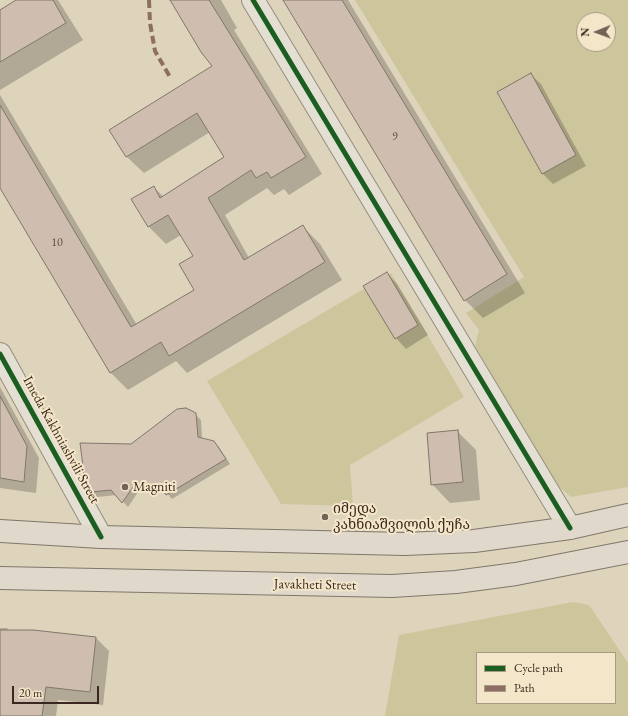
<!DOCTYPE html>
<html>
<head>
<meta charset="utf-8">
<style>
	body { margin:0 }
	#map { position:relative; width:628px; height:716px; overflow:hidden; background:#ded3bb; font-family:"EB Garamond",serif }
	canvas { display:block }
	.legend { position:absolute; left:476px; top:652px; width:140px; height:52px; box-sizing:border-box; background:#f3e6c9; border:1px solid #a99a85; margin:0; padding:5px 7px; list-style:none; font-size:12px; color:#3a271f }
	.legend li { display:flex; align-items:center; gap:8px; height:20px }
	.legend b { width:20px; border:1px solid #a99a85 }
	.north { position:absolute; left:576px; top:12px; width:40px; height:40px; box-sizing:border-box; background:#f3e6c9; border:1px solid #a99a85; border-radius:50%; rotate:269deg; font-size:11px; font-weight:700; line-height:16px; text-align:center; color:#3a271f }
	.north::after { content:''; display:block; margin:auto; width:14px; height:18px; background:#736356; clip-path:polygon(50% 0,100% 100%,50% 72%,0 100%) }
	.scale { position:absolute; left:12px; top:686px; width:87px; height:18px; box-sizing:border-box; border:2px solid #3a271f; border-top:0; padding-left:5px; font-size:12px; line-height:14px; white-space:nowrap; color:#3a271f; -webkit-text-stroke:3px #f3e6c9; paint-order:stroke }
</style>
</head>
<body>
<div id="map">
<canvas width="628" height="716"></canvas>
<ul class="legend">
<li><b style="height:5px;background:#1b5e20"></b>Cycle path</li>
<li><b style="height:5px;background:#8d6e63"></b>Path</li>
</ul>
<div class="north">N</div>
<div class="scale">20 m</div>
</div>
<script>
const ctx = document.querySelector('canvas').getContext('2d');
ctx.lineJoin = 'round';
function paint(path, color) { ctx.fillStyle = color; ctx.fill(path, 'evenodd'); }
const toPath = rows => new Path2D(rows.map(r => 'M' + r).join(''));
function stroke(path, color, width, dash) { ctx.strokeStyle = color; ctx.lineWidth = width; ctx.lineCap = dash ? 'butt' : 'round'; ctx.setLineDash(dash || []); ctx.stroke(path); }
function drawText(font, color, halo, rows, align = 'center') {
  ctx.font = font + ' "EB Garamond","Noto Serif Georgian",serif'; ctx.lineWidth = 4; ctx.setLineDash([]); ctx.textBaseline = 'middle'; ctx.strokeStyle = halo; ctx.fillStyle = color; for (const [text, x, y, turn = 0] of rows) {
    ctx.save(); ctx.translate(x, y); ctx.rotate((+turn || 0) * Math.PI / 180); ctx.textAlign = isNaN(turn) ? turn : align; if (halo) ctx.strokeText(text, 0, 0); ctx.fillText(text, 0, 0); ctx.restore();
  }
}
paint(toPath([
	[355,0,628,0,628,487,571,497,555,483,475,346,479,330,466,313,524,277],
	[584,20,608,20,608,44,584,44],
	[391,273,464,397,350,465,353,506,281,504,207,381],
	[573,602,589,605,628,663,628,716,385,716,399,635],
	[477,653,615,653,615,703,477,703]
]), '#cdc69d');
paint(toPath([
	[18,0,58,0,83,40,0,90,0,11],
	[171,0,221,0,237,28,234,30,322,174,289,195,284,189,274,195,267,188,225,215,249,258,302,226,320,244,342,280,187,373,176,361,128,390,110,372,0,186,0,95,137,325,196,290,194,256,181,235,166,244,148,226,153,187,164,197,225,157,210,132,144,173,126,156,214,66],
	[284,0,348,0,525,293,483,318,465,300],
	[530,74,541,84,586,166,553,184,543,174],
	[387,273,397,284,428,335,406,349,396,338],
	[0,387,39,458,36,493,0,488],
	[195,414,201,420,202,439,213,442,219,447,230,464,172,499,164,490,138,492,128,507,117,495,97,497,91,492,131,445],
	[458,432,476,450,480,500,450,503,432,484],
	[0,628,7,628,10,631,33,631,96,638,109,651,103,705,58,700,56,716,0,716]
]), '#0003');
const building = toPath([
	[16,0,53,0,66,23,0,62,0,10,16,0],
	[170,0,209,0,306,157,271,178,267,172,256,178,251,170,208,198,244,260,303,225,325,262,169,356,161,342,110,373,0,188,0,105,131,327,194,290,179,264,193,256,168,215,148,227,131,199,154,186,160,198,224,157,197,113,126,157,109,130,212,66,201,52,170,0],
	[283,0,342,0,507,274,464,301,283,0],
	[531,73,576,155,542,174,497,92,531,73],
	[387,272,418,325,395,339,363,286,387,272],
	[0,396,27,446,24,482,0,478,0,396],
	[186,408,196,413,198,437,214,441,226,459,166,495,159,485,133,487,122,503,111,490,91,492,85,482,80,443,131,444,177,409,186,408],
	[458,430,463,482,431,485,427,433,458,430],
	[0,630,33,630,96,637,90,692,46,687,42,716,0,716,0,630]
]);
paint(building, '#cfbeaf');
stroke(building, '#7f776a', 1);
const minor = toPath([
	[253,0,570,528],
	[0,354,101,537]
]);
const major = toPath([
	[0,531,101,537,405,544,474,541,570,528,628,515],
	[0,578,392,586,456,582,516,574,628,552]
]);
stroke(minor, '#968d7f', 24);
stroke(major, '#7f776a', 24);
stroke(minor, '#e4dfd3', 22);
stroke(major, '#e0d9cb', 22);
stroke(toPath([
	[149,0,150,23,155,51,170,77]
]), '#8d6e63', 4, [8, 4]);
stroke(toPath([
	[253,0,570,528],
	[0,354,101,537]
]), '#1b5e20', 5);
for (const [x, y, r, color] of [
	[125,487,4,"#736356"],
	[325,517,4,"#736356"]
]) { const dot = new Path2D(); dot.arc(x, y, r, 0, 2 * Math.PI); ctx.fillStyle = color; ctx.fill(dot); stroke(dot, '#f3e6c9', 1.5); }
drawText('12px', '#5f4d43', null, [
	["9",395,137],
	["10",57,243]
]);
drawText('14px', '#3a271f', '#f3e6c9', [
	["Imeda Kakhniashvili Street",61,440,61],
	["Javakheti Street",315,585,1]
]);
drawText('14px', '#3a271f', '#f3e6c9', [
	["Magniti",133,487],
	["იმედა",333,509],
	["კახნიაშვილის ქუჩა",333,525]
], 'left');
</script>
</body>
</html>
